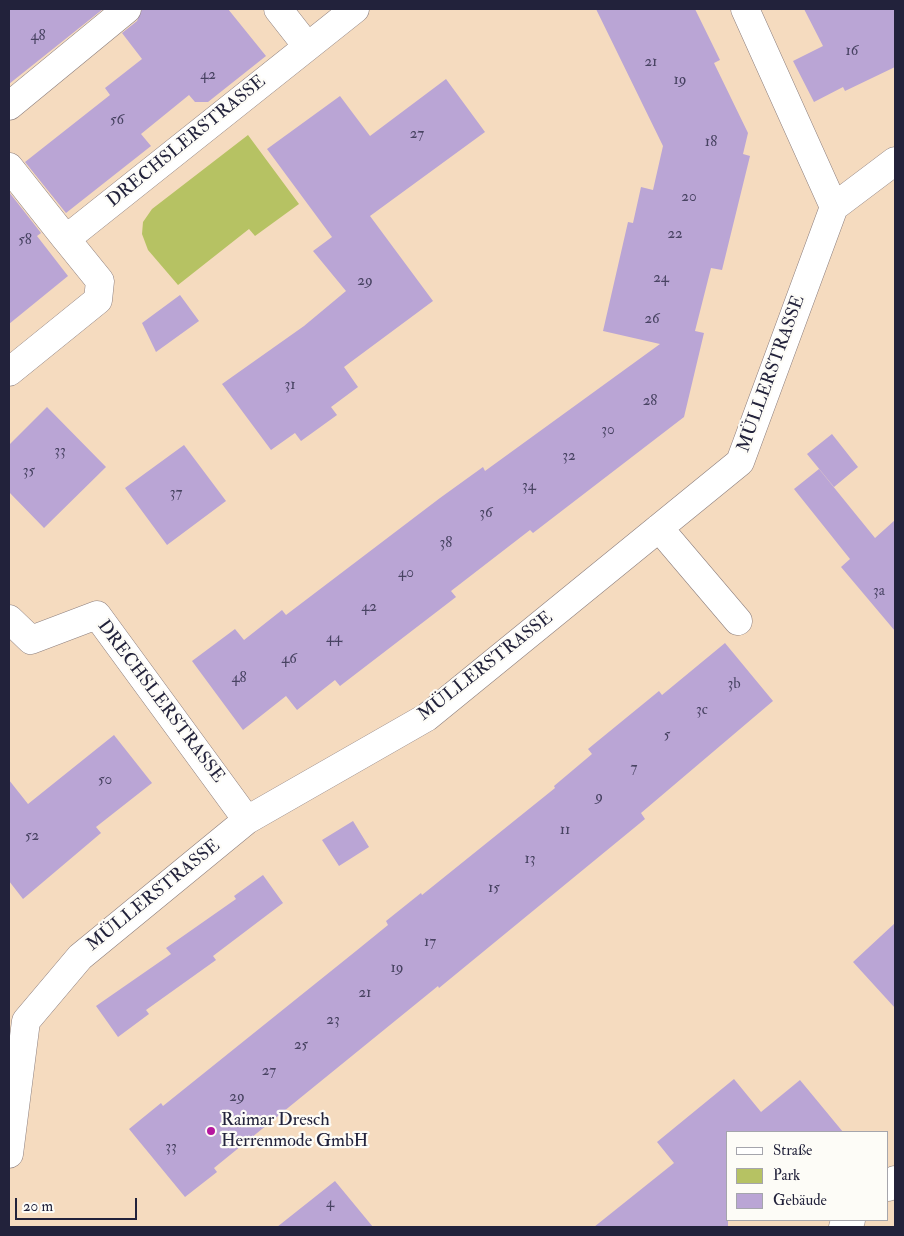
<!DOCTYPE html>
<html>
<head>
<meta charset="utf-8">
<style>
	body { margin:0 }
	#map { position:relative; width:904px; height:1236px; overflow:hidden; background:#f5dbbf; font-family:"IM FELL Double Pica",serif }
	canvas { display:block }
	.frame { position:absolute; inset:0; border:10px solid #22223b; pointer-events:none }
	.legend { position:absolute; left:726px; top:1131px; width:162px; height:90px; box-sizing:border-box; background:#fdfcf7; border:1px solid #a5a5ac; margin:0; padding:6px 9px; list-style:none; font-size:15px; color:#22223b }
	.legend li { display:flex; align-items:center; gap:10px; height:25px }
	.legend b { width:25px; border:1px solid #a5a5ac }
	.scale { position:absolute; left:15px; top:1198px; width:122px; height:22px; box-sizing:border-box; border:2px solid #22223b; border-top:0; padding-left:6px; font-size:15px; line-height:18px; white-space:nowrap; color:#22223b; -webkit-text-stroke:4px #fdfcf7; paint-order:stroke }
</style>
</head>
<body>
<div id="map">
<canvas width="904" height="1236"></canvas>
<div class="frame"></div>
<ul class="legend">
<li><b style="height:6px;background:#fff"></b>Straße</li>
<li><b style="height:14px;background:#b6c263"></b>Park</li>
<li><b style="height:14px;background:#baa5d5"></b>Gebäude</li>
</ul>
<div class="scale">20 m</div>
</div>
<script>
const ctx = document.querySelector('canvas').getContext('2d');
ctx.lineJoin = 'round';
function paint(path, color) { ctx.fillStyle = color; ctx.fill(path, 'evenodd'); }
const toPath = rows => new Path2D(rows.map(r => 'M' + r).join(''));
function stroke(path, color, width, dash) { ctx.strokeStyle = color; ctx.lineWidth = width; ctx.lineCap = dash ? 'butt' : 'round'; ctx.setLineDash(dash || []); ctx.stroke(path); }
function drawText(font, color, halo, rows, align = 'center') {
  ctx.font = font + ' "IM FELL Double Pica",serif'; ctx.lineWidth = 4.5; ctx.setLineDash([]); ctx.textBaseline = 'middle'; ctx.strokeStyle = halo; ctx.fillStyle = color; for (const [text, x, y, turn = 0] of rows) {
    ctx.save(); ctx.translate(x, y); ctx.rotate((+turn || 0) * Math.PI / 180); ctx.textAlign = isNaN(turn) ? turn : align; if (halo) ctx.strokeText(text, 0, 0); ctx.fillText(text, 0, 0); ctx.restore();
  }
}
paint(toPath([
	[248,135,299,204,255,236,249,229,178,285,148,250,142,234,143,222,152,209]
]), '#b6c263');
paint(toPath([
	[9,9,103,9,9,84],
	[142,9,228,9,266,56,208,102,195,102,189,95,141,134,151,146,66,213,25,162,110,95,105,88,142,59,122,33,137,21],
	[596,9,695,9,720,60,714,63,748,133,743,154,750,156,722,270,711,268,695,331,704,333,684,417,533,533,530,530,451,591,456,597,340,686,335,680,297,710,286,696,243,730,192,661,235,629,244,640,282,610,286,615,440,498,483,467,485,471,660,344,603,331,628,222,633,223,641,187,653,190,663,146],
	[804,9,895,9,895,67,845,91,843,87,814,102,793,61,823,46],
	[446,79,485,132,370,216,433,301,344,367,358,387,331,407,337,415,301,441,295,433,271,450,222,384,304,326,346,291,313,251,332,237,267,149,340,96,370,136],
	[9,192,41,233,37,236,68,276,9,324],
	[180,295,199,321,156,352,142,323],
	[47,407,106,467,44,528,9,492,9,445],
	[832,434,858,467,834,487,807,454],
	[184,445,226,501,167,545,125,488],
	[819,469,875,538,895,520,895,631,841,567,850,559,794,489],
	[725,643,773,701,641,813,645,819,439,988,438,986,214,1168,217,1172,185,1197,129,1129,161,1103,163,1106,356,951,388,925,386,921,421,893,422,895,555,788,554,786,592,754,588,749,659,691,662,695],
	[114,735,152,783,96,827,101,833,23,899,9,881,9,780,28,804],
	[353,821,369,847,339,866,322,840],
	[263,875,283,903,213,956,216,960,146,1010,149,1014,118,1037,96,1006,171,954,166,948,236,899,234,896],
	[895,923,895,1008,853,962],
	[734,1079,761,1112,800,1080,843,1132,728,1132,728,1227,594,1227,674,1163,657,1142],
	[335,1181,373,1227,277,1227]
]), '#baa5d5');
const minor = toPath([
	[278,9,307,46],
	[745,9,834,207],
	[9,106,127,9],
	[9,167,66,239],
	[9,372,98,300,100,281,66,239,355,9],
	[659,528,738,621],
	[9,619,31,640,97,615,247,820],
	[9,1154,26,1021,80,957,247,820,427,717,740,462,834,207,895,161],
	[888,1187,895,1180],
	[843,1227,851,1220]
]);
stroke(minor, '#8c7e7d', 29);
stroke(minor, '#fff', 28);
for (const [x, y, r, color] of [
	[211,1131,5,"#b5179e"]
]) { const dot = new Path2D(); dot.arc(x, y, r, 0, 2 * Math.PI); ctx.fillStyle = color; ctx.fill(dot); stroke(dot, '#fdfcf7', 2); }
drawText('15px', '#484362', null, [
	["48",38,37],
	["16",852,52],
	["21",651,63],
	["42",208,76],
	["19",680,81],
	["56",117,121],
	["27",417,135],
	["18",711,143],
	["20",689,198],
	["22",675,235],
	["58",25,241],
	["24",661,279],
	["29",365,282],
	["26",652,320],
	["31",290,386],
	["28",650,402],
	["30",608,431],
	["33",60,452],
	["32",569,457],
	["35",29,472],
	["34",529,487],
	["37",176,494],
	["36",486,514],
	["38",446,544],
	["40",406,574],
	["3a",879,592],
	["42",369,608],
	["44",334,639],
	["46",289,660],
	["48",239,679],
	["3b",734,685],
	["3c",702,711],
	["5",667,736],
	["7",634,769],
	["50",105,781],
	["9",599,798],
	["11",565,831],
	["52",32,837],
	["13",530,860],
	["15",494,889],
	["17",430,943],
	["19",397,969],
	["21",365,994],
	["23",333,1021],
	["25",301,1046],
	["27",269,1072],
	["29",237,1098],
	["33",171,1148],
	["4",330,1204]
]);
drawText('18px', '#22223b', '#fdfcf7', [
	["DRECHSLERSTRASSE",187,142,-39],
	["MÜLLERSTRASSE",772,374,-70],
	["MÜLLERSTRASSE",486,667,-38],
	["DRECHSLERSTRASSE",160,702,53],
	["MÜLLERSTRASSE",154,896,-39]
]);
drawText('18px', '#22223b', '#fdfcf7', [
	["Raimar Dresch",221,1121],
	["Herrenmode GmbH",221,1142]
], 'left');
</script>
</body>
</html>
